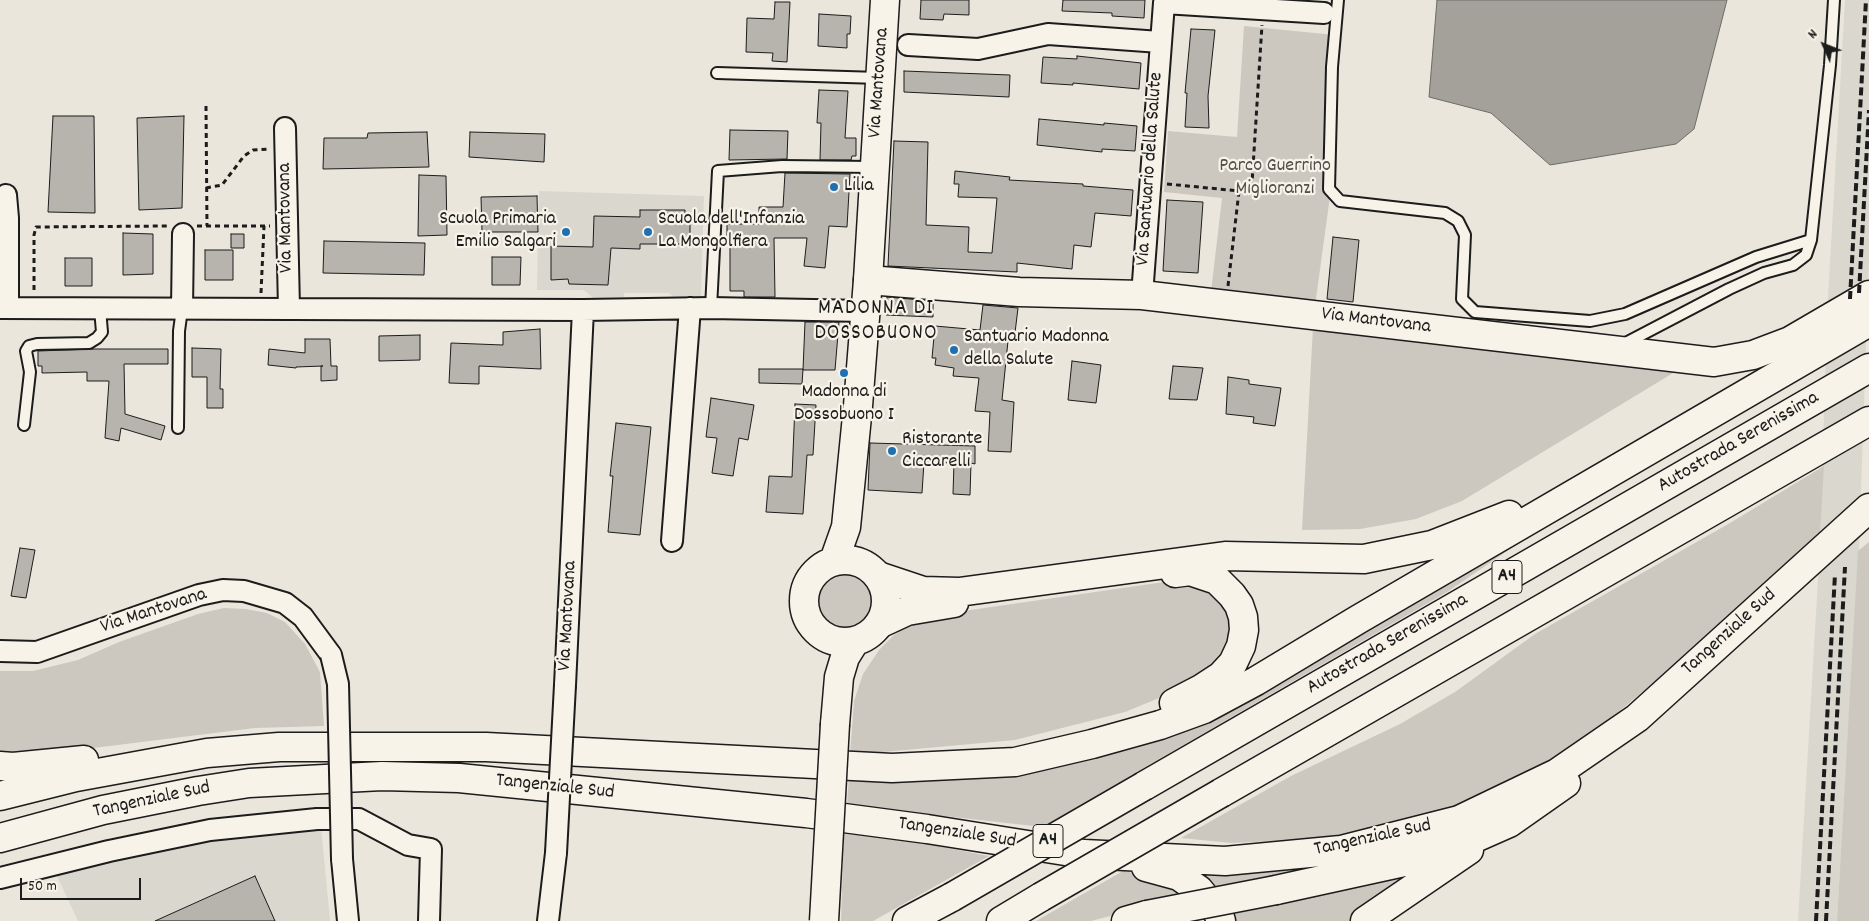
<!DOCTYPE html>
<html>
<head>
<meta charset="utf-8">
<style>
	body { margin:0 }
	#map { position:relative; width:1869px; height:921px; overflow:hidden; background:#eae6dc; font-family:Dekko,sans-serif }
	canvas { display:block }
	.north { position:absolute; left:1799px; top:20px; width:50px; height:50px; -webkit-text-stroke:4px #f7f3e8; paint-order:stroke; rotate:314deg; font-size:14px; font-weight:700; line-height:20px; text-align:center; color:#1c1c1c }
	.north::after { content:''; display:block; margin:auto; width:18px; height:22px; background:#1c1c1c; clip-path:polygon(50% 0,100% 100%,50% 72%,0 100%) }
	.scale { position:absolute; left:20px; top:878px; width:121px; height:22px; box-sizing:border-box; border:2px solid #1c1c1c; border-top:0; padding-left:6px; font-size:15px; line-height:18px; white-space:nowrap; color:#1c1c1c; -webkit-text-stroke:4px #f7f3e8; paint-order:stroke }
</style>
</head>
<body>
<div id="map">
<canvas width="1869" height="921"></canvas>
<div class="north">N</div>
<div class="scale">50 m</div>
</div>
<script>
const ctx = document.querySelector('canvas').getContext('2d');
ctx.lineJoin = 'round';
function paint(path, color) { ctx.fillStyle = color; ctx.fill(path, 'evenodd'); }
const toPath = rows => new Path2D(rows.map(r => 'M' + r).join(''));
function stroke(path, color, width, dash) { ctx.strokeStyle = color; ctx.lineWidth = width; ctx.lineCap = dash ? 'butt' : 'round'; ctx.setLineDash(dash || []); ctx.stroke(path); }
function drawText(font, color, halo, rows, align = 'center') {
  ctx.font = font + ' Dekko,sans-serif'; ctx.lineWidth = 4.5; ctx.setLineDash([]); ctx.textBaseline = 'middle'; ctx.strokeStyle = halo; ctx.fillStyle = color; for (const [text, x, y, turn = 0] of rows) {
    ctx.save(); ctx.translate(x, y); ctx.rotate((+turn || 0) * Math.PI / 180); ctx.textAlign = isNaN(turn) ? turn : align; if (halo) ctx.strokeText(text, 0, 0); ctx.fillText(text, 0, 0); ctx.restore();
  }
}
paint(toPath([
	[1845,0,1869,0,1869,259,1859,547,1837,921,1798,921,1820,545,1827,315],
	[539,191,704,196,701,297,674,297,669,293,624,293,624,297,593,298,584,290,537,290],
	[321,826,330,921,78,921,56,874,188,842]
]), '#dad7ce');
paint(toPath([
	[1244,26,1335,35,1331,189,1315,306,1211,292,1222,198,1164,192,1168,131,1237,137],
	[1313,327,1683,367,1462,501,1416,519,1360,529,1302,530],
	[1824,466,1820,535,1733,618,1668,671,1595,731,1527,775,1468,802,1396,825,1324,839,1231,843,1181,838,1291,776,1400,724,1455,692,1535,634,1730,523],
	[1535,532,1447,592,1042,827,847,805,849,775,1130,742],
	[1869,542,1869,921,1837,921,1858,551],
	'812 601a33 33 0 1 1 66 0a33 33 0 1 1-66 0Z',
	[1185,579,1203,583,1233,615,1224,662,1186,687,1125,712,1015,740,850,755,854,701,863,674,879,650,894,635,918,620,936,615],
	[224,608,246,609,267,613,285,622,305,644,320,672,324,726,255,728,77,750,0,756,0,671,33,671,78,660,119,642,198,614],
	[844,832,901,839,989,856,873,921,841,921],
	[1441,842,1209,890,1189,870,1293,869],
	[1444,856,1353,921,1230,921,1224,908],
	[1123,871,1145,875,1189,896,1091,921,1036,921]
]), '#ccc8c0');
const water = toPath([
	[1437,0,1727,0,1694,129,1676,144,1550,165,1491,113,1429,97,1437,0]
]);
paint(water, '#a3a19a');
stroke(water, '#6d6c68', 1);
const building = toPath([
	[921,0,969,0,969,15,944,14,943,20,920,19,921,0],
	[1063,0,1145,0,1144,18,1112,16,1112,13,1062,11,1063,0],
	[775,2,790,2,787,62,772,61,773,53,746,52,747,18,774,19,775,2],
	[819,14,851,16,850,34,847,34,847,48,818,46,819,14],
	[1191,29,1215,30,1208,96,1209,128,1185,127,1187,93,1185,93,1191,29],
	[1077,56,1141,63,1139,89,1073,83,1073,85,1041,83,1043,57,1077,59,1077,56],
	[904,71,1010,75,1009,97,904,92,904,71],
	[819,90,848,91,845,138,856,138,856,156,852,156,851,160,820,160,821,123,817,123,819,90],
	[53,116,94,116,95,213,48,212,53,116],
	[184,116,182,208,139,210,137,118,184,116],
	[1039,119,1104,125,1104,123,1137,126,1135,151,1102,149,1102,152,1037,145,1039,119],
	[730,130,788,131,787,159,729,160,730,130],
	[427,132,429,167,323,169,324,138,367,138,368,133,427,132],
	[470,132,545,134,544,162,469,157,470,132],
	[894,141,928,142,926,225,969,227,968,252,992,253,997,198,958,197,959,184,954,184,955,171,1010,177,1009,180,1083,184,1083,186,1133,190,1131,216,1095,213,1091,247,1074,245,1072,269,1017,263,1017,272,888,266,894,141],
	[785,173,850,174,847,227,829,226,825,268,804,266,807,238,774,238,775,297,744,297,744,291,730,291,730,238,727,238,727,224,759,224,759,207,783,207,785,173],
	[419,175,446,176,447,235,418,236,419,175],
	[537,196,538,232,482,232,481,197,537,196],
	[1167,200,1203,202,1198,273,1163,271,1167,200],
	[640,210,685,210,685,220,690,220,690,238,686,238,686,244,640,244,640,249,611,248,608,285,569,284,568,279,551,280,551,246,593,247,594,216,640,217,640,210],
	[123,233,153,234,153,274,123,275,123,233],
	[231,234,244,234,244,248,231,248,231,234],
	[1333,237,1359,240,1353,302,1327,299,1333,237],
	[324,241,425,243,424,275,323,273,324,241],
	[205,250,233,250,233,280,205,280,205,250],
	[492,257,521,257,520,285,492,285,492,257],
	[65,258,92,258,92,286,65,286,65,258],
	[887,297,933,301,933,317,886,315,887,297],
	[983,305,1018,308,1014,341,1008,341,1002,400,1014,402,1011,452,988,451,990,412,975,411,979,378,953,376,954,368,935,365,936,358,932,358,935,326,980,330,983,305],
	[805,322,839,322,835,370,803,370,805,322],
	[540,329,541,369,479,366,479,384,449,383,451,343,503,345,503,332,540,329],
	[420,335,420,360,379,361,379,336,420,335],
	[305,339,330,339,331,366,337,366,337,380,321,381,321,366,323,366,296,367,296,368,268,365,269,349,305,353,305,339],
	[192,348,221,349,220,389,223,389,223,408,207,408,207,377,192,377,192,348],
	[93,349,168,349,168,364,124,364,125,414,165,426,161,440,121,428,119,441,105,438,109,381,87,381,87,372,42,373,42,366,38,366,38,351,93,349],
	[1072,361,1101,365,1096,403,1068,400,1072,361],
	[1173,366,1203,368,1197,400,1169,399,1173,366],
	[759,369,803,369,802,384,759,383,759,369],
	[1228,377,1249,380,1249,384,1281,388,1275,426,1253,423,1254,417,1226,414,1228,377],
	[711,398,754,405,748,440,739,438,733,476,712,473,717,438,706,437,711,398],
	[795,404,816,405,813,455,807,455,803,514,766,512,769,476,792,477,795,404],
	[616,423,651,427,640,535,608,532,613,476,610,476,616,423],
	[870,443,975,446,975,464,971,463,970,495,953,494,954,463,924,462,922,493,868,490,870,443],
	[20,548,35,550,26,598,11,596,20,548],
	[255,876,275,921,155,921,255,876]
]);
paint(building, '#b6b4ac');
stroke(building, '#1c1c1c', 1);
const lane = toPath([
	[1338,0,1332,67,1329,189,1340,201,1445,213,1458,221,1465,235,1462,299,1475,312,1590,321,1625,314,1756,257,1811,240,1830,65,1834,0],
	[717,73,879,78],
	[711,308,718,171,782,166,873,167],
	[1622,345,1729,289,1764,273,1793,265,1806,255,1811,240],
	[24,425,30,372,26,351,29,346,37,344,89,343,97,338,102,332,100,309],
	[178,428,179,331,182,309]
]);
const street = toPath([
	[908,45,978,49,1048,34,1160,42],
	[285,128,289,309],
	[6,195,8,218,8,308],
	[1142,295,1164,3,1324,13],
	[0,308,583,310,711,308,864,311],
	[182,309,183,234],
	[672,541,690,308],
	[0,651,37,652,199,595,223,590,244,591,285,603,303,617,331,655],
	[565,685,583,310],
	[342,859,348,921],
	[0,878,109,851,210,830,317,819,359,819,408,845,431,849,429,921],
	[548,921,556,853]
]);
const secondary = toPath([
	[868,280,1019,292,1142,295,1714,362,1753,355,1790,341,1869,295]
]);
const primary = toPath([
	'804 601a41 41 0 1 1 82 0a41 41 0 1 1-82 0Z',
	[834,561,846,527,858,406,868,280,885,0],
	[835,724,839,677,845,657,855,641]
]);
const highway = toPath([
	[878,576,923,591,959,592,1225,556,1364,559,1432,545,1509,515],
	[879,624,907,611,954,603],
	[1174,703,1201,689,1221,676,1233,663,1241,646,1244,630,1243,617,1239,605,1232,595,1217,580,1190,571,1175,573],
	[0,766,13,767,84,760],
	[1144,786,1869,368],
	[1221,793,1869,421],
	[0,796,76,777,207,753,279,747,486,747,892,768,1015,762,1092,744,1160,725,1204,709,1256,681,1359,619,1869,322],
	[0,838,103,810,198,791,249,783,382,776,459,778,806,813,927,829,1084,854,1225,861,1341,850,1459,820,1557,773,1637,718,1869,508],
	[1146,867,1179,876,1199,890,1218,913,1221,921],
	[1276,890,1413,860,1475,838,1509,823,1566,783],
	[907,921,952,897],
	[1001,921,1041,897],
	[1126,921,1147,915],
	[1365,921,1469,850]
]);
stroke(lane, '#1c1c1c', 14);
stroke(street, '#1c1c1c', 24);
stroke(secondary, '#1c1c1c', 31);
stroke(primary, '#1c1c1c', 31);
stroke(highway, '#1c1c1c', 31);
stroke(toPath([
	[206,106,207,226],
	[1167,184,1239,191],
	[206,188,222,185,244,156,253,150,269,149],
	[197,226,270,226],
	[1228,286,1239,191,1250,188,1252,183,1262,25],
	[34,290,34,235,36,227,168,226],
	[261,293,264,226]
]), '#1c1c1c', 3, [5, 4]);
stroke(lane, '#f7f3e8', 10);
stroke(street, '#f7f3e8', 20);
stroke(secondary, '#f7f3e8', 28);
stroke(primary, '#f7f3e8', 28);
stroke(highway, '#f7f3e8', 28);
stroke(toPath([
	[1859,293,1869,110],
	[1850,299,1866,0],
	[1816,921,1835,574],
	[1826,921,1845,567]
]), '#1c1c1c', 4, [8, 4]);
const streetBridge = toPath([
	[331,655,338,684,342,859],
	[556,853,565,685]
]);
const primaryBridge = toPath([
	[824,921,835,724]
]);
const highwayBridge = toPath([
	[952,897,1144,786],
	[1041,897,1221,793],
	[1147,915,1276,890]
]);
stroke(streetBridge, '#1c1c1c', 24, []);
stroke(primaryBridge, '#1c1c1c', 31, []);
stroke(highwayBridge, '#1c1c1c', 31, []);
stroke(streetBridge, '#f7f3e8', 20);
stroke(primaryBridge, '#f7f3e8', 28);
stroke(highwayBridge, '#f7f3e8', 28);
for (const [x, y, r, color] of [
	[834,187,5,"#1f6fb2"],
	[566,232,5,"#1f6fb2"],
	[648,232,5,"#1f6fb2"],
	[954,350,5,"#1f6fb2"],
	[844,373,5,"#1f6fb2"],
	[892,451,5,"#1f6fb2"]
]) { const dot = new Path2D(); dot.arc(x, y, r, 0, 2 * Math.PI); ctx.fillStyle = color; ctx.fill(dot); stroke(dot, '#f7f3e8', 2); }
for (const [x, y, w] of [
	[1507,577,30],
	[1048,841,30]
]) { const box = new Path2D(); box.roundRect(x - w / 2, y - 16.5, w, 33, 4); ctx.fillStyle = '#f7f3e8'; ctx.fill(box); stroke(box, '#1c1c1c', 1); }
drawText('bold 19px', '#1c1c1c', null, [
	["A4",1507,577],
	["A4",1048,841]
]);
drawText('20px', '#1c1c1c', '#f7f3e8', [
	["Via Mantovana",880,83,-86],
	["Via Santuario della Salute",1151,169,-86],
	["Via Mantovana",287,218,-91],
	["Via Mantovana",1376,322,7],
	["Autostrada Serenissima",1739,443,-30],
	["Via Mantovana",154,612,-18],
	["Via Mantovana",569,616,-87],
	["Tangenziale Sud",1730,633,-42],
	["Autostrada Serenissima",1388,645,-30],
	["Tangenziale Sud",555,788,6],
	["Tangenziale Sud",152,801,-12],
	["Tangenziale Sud",957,834,9],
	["Tangenziale Sud",1373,839,-12]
]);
drawText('20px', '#51504d', '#f7f3e8', [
	["Parco Guerrino",1275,167],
	["Miglioranzi",1275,190]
]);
drawText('20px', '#1c1c1c', '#f7f3e8', [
	["Lilia",844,187],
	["Scuola Primaria",556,220,"right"],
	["Emilio Salgari",556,243,"right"],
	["Scuola dell'Infanzia",658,220],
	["La Mongolfiera",658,243],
	["Santuario Madonna",964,338],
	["della Salute",964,361],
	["Madonna di",844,393,"center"],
	["Dossobuono I",844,416,"center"],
	["Ristorante",902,440],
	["Ciccarelli",902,463]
], 'left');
ctx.letterSpacing = '1px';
drawText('22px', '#1c1c1c', '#f7f3e8', [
	["MADONNA DI",876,310],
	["DOSSOBUONO",876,335]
]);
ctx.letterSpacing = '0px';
</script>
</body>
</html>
